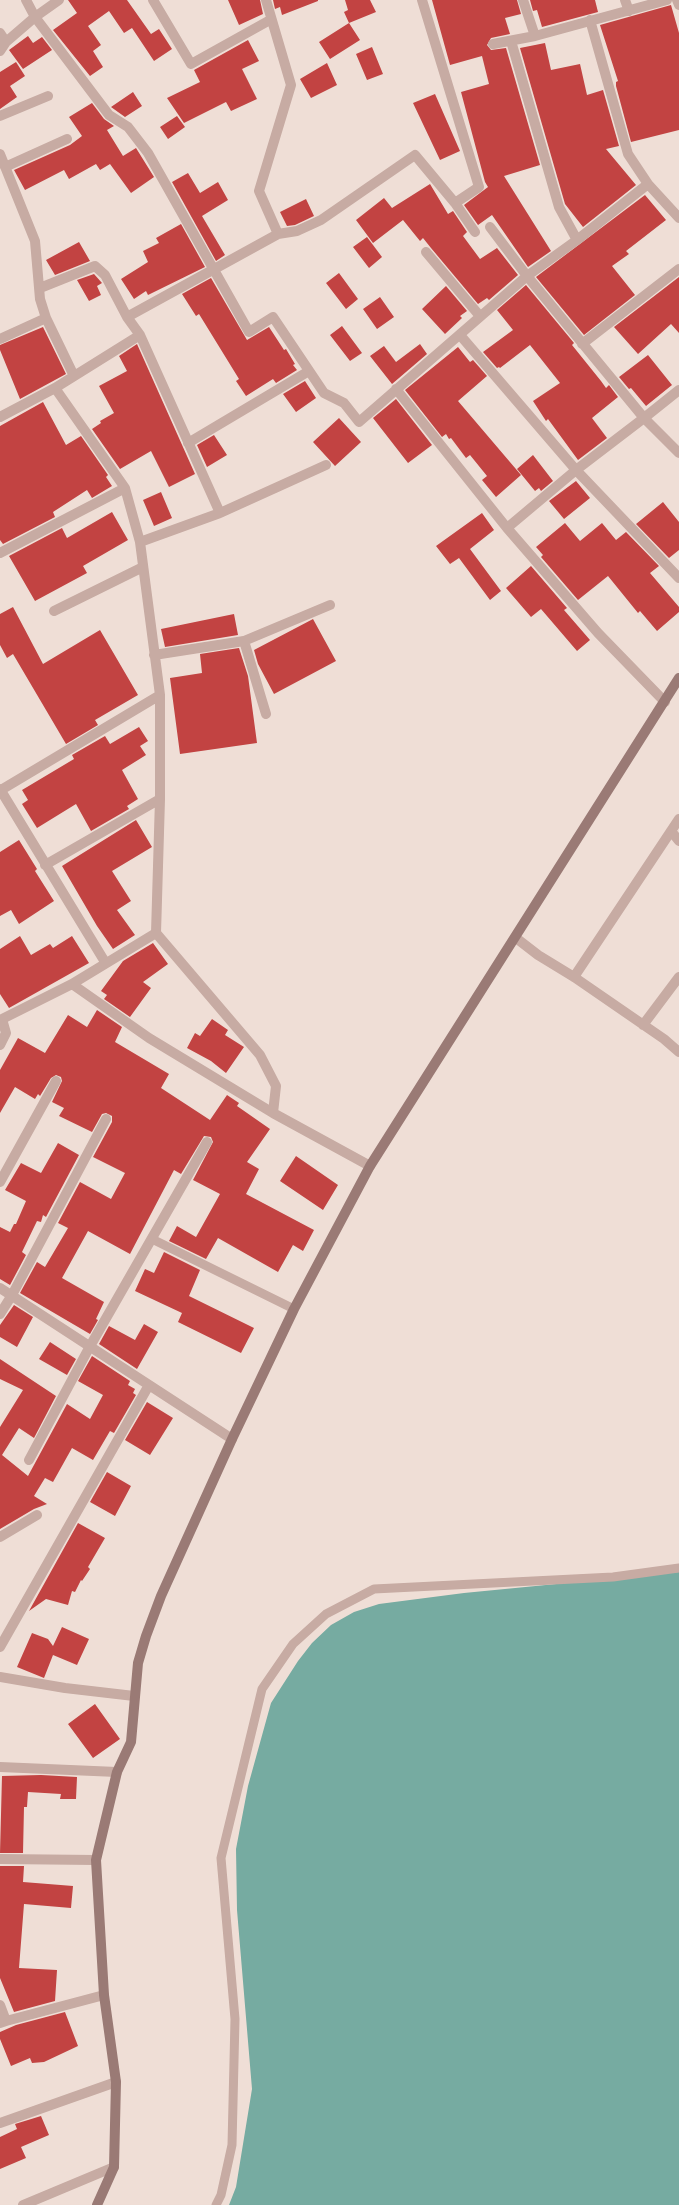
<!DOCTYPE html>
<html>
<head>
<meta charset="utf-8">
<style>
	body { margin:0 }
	canvas { display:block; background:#efded6 }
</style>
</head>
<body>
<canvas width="679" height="2205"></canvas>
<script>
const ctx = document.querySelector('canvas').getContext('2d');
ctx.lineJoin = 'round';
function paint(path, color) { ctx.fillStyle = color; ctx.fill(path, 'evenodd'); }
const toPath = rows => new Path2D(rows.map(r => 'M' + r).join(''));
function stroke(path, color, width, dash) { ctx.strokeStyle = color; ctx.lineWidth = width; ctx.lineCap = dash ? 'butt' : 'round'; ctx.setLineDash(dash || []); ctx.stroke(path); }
paint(toPath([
	[679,1572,679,2205,229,2205,236,2187,252,2089,237,1910,236,1849,248,1786,271,1703,298,1661,312,1643,331,1625,354,1612,379,1604,464,1593]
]), '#76aba1');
paint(toPath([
	[68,0,127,0,151,34,159,29,172,49,154,61,132,28,124,33,109,11,88,26,101,45,93,51,103,67,90,76,53,30,77,13],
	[228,0,260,0,263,14,239,25],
	[273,0,318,0,318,1,282,15,280,7,275,9],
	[345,0,370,0,376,12,349,23,344,12,348,10],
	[432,0,517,0,521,14,505,18,510,34,491,38,487,45,491,50,506,48,540,165,504,176,551,251,528,267,492,215,478,225,464,205,488,187,485,182,461,92,489,84,482,56,450,65],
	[530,0,595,0,598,12,542,27,537,10,533,11],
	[671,5,679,33,679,130,631,142,616,86,616,82,618,81,600,25],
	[349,23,360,40,330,59,319,42],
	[28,36,33,43,42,37,52,50,23,69,9,50],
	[248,40,259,61,242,69,257,99,231,111,226,102,184,123,167,98,200,82,194,70],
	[545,43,551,70,580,64,587,95,603,90,619,146,606,149,636,185,583,227,565,204,520,48],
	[372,47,383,74,367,80,356,54],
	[16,62,25,76,10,86,17,97,0,109,0,72],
	[327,63,337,85,311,98,300,79],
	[133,92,142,106,125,117,111,107],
	[435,94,460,151,440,160,413,103],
	[92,103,104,119,114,126,107,130,123,156,136,148,154,177,131,193,110,164,100,170,96,164,69,179,64,170,25,190,14,170,70,145,82,136,69,117],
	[177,116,185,127,168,139,160,127],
	[188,173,200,193,218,182,228,200,202,216,225,255,216,261,172,182],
	[430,184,448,214,453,211,467,232,463,236,480,259,497,248,518,275,489,300,487,298,478,304,431,248,423,238,420,241,403,220,373,243,356,220,384,198,392,208],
	[645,195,666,220,626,251,629,254,612,266,635,295,584,335,536,277],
	[306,199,314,216,295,225,287,226,280,212],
	[181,224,205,267,148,295,146,291,134,299,121,279,148,262,143,251,159,243,156,238],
	[367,237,382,257,369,268,353,247],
	[79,242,90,261,55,275,46,260],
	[339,273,358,299,346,309,326,283],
	[94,274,102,283,97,286,101,295,89,301,77,280],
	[679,277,679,333,671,324,638,354,614,327],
	[211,278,247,340,269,327,284,350,286,349,295,364,293,365,297,370,276,383,273,379,246,396,236,381,239,379,199,314,196,316,182,294],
	[526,285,574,343,572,345,601,381,606,388,609,385,618,397,592,418,607,438,578,460,548,419,546,421,533,401,560,383,530,345,500,368,499,367,497,368,483,352,513,330,497,310],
	[446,286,467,311,460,316,462,318,445,334,422,309],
	[380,297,394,317,377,329,363,309],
	[342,326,362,353,350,361,330,335],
	[43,327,66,374,20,399,0,350,0,345],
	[137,344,195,474,169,487,151,451,120,469,92,429,101,423,100,421,114,413,99,386,127,371,119,356],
	[420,344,427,354,392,384,370,356,384,346,396,362],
	[458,347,470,362,473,360,487,376,458,401,521,475,496,497,482,480,487,476,470,455,466,458,451,438,449,439,446,434,442,437,405,390],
	[648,355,672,385,646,406,631,388,629,389,619,377],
	[305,381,316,398,296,412,283,394],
	[396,399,432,445,408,463,373,418],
	[43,402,66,445,81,436,108,475,106,477,112,486,92,498,87,490,53,512,55,517,3,544,0,540,0,426],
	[339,418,361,442,335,466,313,442],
	[214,435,227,455,207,467,197,445],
	[533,455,553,481,541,491,539,488,535,491,517,469],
	[576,481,590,498,564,519,549,501],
	[161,492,172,518,154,526,143,500],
	[663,502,679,522,679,550,669,558,636,524],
	[112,512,128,540,83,566,87,573,35,601,9,556,62,528,67,538],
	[482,513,494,530,470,549,501,591,490,600,459,558,450,564,436,546],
	[565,523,580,541,602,523,616,540,626,532,659,566,650,573,679,607,679,612,657,631,640,611,638,613,608,576,578,600,541,557,543,555,536,547],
	[531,566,567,608,564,610,590,640,577,651,541,609,531,617,506,588],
	[13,607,43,664,100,630,138,695,95,720,98,725,66,744,13,654,7,658,0,645,0,614],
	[234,614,238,635,165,647,161,629],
	[313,619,336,661,274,694,258,664,254,650],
	[239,648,248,676,257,743,180,754,170,678,202,673,200,654],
	[139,727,148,741,140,746,146,755,122,770,138,799,127,806,129,809,91,831,76,804,37,828,22,804,28,800,22,790,74,759,72,755,105,736,110,744],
	[136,820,152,847,112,871,131,901,117,910,135,935,113,949,97,926,62,866],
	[19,840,37,869,35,871,54,901,19,924,11,910,0,916,0,852],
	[20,936,31,955,50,944,53,948,72,936,89,963,9,1008,0,994,0,949],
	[153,943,168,964,143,982,151,988,130,1017,104,999,107,995,101,991,123,961],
	[97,1010,122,1027,115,1042,169,1074,161,1088,210,1120,227,1095,239,1103,237,1106,270,1129,247,1162,259,1169,246,1194,314,1230,303,1251,293,1245,278,1272,218,1238,206,1259,169,1241,177,1226,196,1237,220,1194,193,1180,213,1142,211,1137,204,1136,181,1174,174,1170,130,1254,88,1231,62,1278,104,1302,96,1319,98,1320,90,1334,20,1293,37,1262,45,1267,68,1228,58,1223,80,1182,111,1199,125,1173,93,1157,112,1122,112,1116,106,1113,102,1114,92,1132,59,1116,64,1108,52,1102,62,1081,61,1077,56,1075,51,1078,40,1096,38,1094,35,1099,15,1087,0,1113,0,1070,18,1038,45,1053,68,1015,87,1027],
	[212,1019,228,1030,225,1035,244,1047,226,1073,211,1061,187,1048,195,1033,200,1036],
	[58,1143,79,1155,46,1217,43,1215,41,1222,37,1221,22,1252,26,1255,10,1285,0,1279,0,1227,10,1232,14,1224,16,1224,26,1201,5,1190,21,1163,41,1173],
	[296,1156,338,1185,323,1210,280,1181],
	[164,1252,200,1270,189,1296,254,1328,241,1353,178,1322,182,1313,135,1291,145,1269,154,1273],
	[14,1305,33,1317,17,1347,0,1337,0,1325],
	[144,1324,158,1332,137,1369,99,1344,109,1326,135,1340],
	[50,1342,76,1359,67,1375,39,1359],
	[92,1356,130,1381,128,1385,135,1389,133,1393,136,1395,114,1433,110,1431,93,1460,72,1448,53,1482,45,1478,34,1496,47,1504,34,1509,0,1529,0,1427,23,1390,0,1379,0,1359,56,1396,34,1438,19,1428,2,1455,28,1476,67,1404,90,1419,103,1395,78,1381],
	[147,1402,173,1418,150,1455,125,1440],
	[107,1472,131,1486,115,1516,90,1502],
	[78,1523,105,1538,88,1567,90,1569,82,1581,81,1580,75,1592,72,1591,68,1605,46,1599,29,1611],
	[62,1627,89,1639,77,1665,53,1655,44,1678,17,1667,32,1633,48,1639,53,1646],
	[95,1704,120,1739,93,1758,68,1724],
	[41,1775,77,1777,76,1799,60,1799,61,1794,28,1792,27,1807,24,1807,23,1853,0,1853,2,1776],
	[0,1866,24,1866,23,1882,73,1886,71,1908,24,1904,19,1968,57,1970,55,2001,14,2012,0,1978],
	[65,2012,78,2046,44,2062,32,2063,30,2058,11,2066,0,2039,0,2032,16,2025],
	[41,2116,49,2135,21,2147,26,2158,0,2169,0,2137,17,2129,15,2124]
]), '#c24342');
stroke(toPath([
	[152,1239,294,1309],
	[216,2205,221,2195,232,2145,235,2019,221,1858,262,1689,293,1644,326,1614,374,1589,613,1577,679,1568]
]), '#c7aba3', 9);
stroke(toPath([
	[26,0,35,17,109,115,128,127,148,153,249,332,273,317,324,393,344,403,359,422,527,276,577,240,648,184,628,154,590,20],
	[153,0,191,64,270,20],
	[266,0,291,85,259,191,278,234],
	[422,0,479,187,455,203],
	[523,0,535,36],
	[625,0,629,11],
	[677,0,679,5],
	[0,33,6,42],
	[511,41,559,207,577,240],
	[493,44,535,36,667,0],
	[0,51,6,42,35,17,59,0],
	[0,116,48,96],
	[0,154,35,241,40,299,46,318,74,376],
	[5,167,67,139],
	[648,184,679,218],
	[490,227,527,276,644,418,679,390],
	[426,252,479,315],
	[40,288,95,266,105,275,127,317,140,335,220,513,140,542],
	[127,317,278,234,297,231,321,220,415,155,455,203,475,232],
	[460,335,576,470,679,578],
	[0,339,46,318],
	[582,344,679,269],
	[396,389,507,528],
	[0,417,55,388,140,335],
	[188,443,309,371],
	[220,513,326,465],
	[0,553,125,488],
	[54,611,143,567],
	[244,641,266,714],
	[154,655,244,641,330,605],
	[665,702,598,633,507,528,576,470,644,418,679,453],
	[0,789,105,962],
	[1,790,160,695],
	[671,831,679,841],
	[45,865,160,799],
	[156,933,260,1055,276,1086,273,1113],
	[516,938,538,955,574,977,664,1039,679,1052],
	[574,977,679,819],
	[72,984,149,1038,273,1113,370,1166],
	[643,1025,679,977],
	[0,1045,6,1033,2,1019,72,984,156,933,160,799,160,695,140,542,125,488,55,388],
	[0,1182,56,1081],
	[0,1288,232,1439],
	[0,1314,12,1295,106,1119],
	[29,1460,89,1348,207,1142],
	[0,1537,37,1515],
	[0,1647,149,1385],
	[0,1677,65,1688,134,1696],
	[0,1767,117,1772],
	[0,1859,96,1860],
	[0,2005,6,2021,0,2023],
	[6,2021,104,1995],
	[0,2123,116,2082],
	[23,2205,114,2167]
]), '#c7aba3', 10);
stroke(toPath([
	[97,2205,114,2167,116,2082,104,1995,96,1860,117,1772,131,1742,138,1663,146,1636,161,1596,232,1439,294,1309,370,1166,679,678]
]), '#9a7a75', 10);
</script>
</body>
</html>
